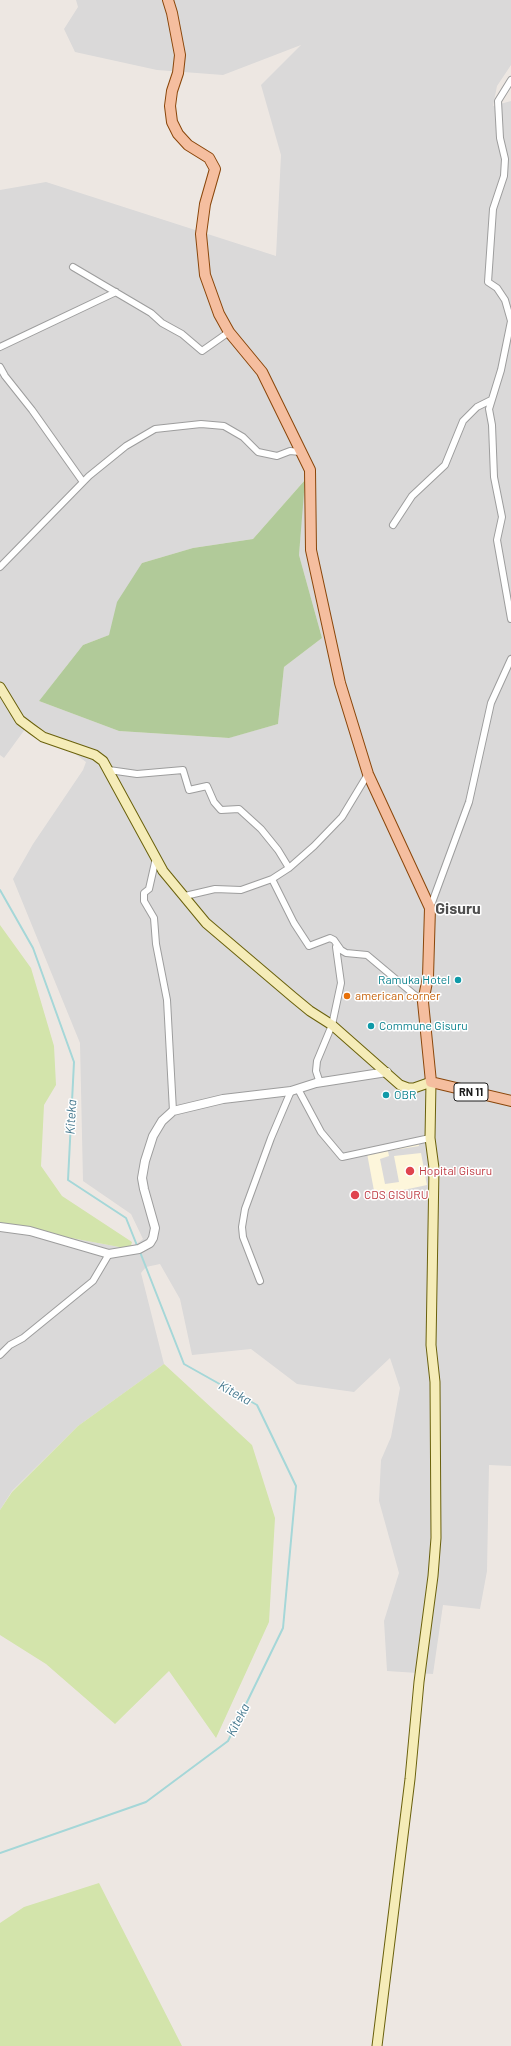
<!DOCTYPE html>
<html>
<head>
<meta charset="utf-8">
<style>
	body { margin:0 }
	canvas { display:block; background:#ede7e2 }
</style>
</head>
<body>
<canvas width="511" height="2046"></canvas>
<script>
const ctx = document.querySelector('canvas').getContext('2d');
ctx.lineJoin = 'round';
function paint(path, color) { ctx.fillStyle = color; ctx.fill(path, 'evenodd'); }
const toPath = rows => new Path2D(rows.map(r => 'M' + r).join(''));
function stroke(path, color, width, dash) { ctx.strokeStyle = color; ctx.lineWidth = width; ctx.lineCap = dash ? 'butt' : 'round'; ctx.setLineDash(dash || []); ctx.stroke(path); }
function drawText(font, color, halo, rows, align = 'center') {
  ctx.font = font + ' Barlow,sans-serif'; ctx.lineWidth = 3; ctx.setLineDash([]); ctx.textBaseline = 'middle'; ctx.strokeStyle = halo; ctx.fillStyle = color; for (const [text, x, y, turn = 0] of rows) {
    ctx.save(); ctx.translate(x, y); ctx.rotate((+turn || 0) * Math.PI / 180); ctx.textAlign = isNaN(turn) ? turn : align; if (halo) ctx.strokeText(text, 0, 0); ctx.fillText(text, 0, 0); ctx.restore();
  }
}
paint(toPath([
	[76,0,511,0,511,65,497,86,493,106,511,101,511,1466,489,1465,487,1571,480,1609,443,1605,433,1674,387,1671,384,1621,399,1573,379,1501,381,1460,391,1437,400,1388,390,1358,354,1392,297,1384,251,1349,192,1355,180,1299,160,1264,146,1267,141,1273,164,1364,78,1426,12,1491,0,1510,0,1229,39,1232,130,1249,143,1239,131,1214,83,1181,80,1043,13,879,33,844,83,770,86,762,31,721,4,758,0,755,0,190,46,182,276,256,281,155,261,85,301,45,223,75,157,70,75,52,64,29,78,7],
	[304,481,299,555,322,638,284,667,278,724,228,738,119,731,39,701,83,645,109,635,142,563,193,548,253,539]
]), '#dad9d9');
paint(toPath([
	[418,1138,419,1146,388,1151,389,1156,380,1159,385,1184,399,1182,394,1156,421,1153,427,1185,375,1196,366,1148]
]), '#fdf6db');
paint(toPath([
	[0,925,31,968,54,1046,56,1085,44,1105,41,1166,62,1196,132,1242,130,1249,39,1232,0,1229],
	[164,1364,252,1445,275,1518,269,1622,216,1738,169,1671,115,1724,46,1664,0,1635,0,1510,12,1492,78,1426],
	[99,1883,182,2046,0,2046,0,1923,24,1907]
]), '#d3e4ab');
paint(toPath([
	[305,480,299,555,322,638,284,667,278,724,229,738,119,731,39,701,83,645,109,635,117,602,142,563,193,548,253,539]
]), '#b1ca99');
stroke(toPath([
	[0,890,33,948,74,1062,68,1180,126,1218,138,1248],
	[0,1853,146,1802,228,1741,283,1628,296,1486,257,1405,184,1364,140,1252]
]), '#a5d7d8', 2);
const minor = toPath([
	[511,80,498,101,500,138,505,159,504,176,493,209,488,282,497,288,505,300,511,321,501,370,489,409,492,425,494,477,502,517,497,540,511,619],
	[73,267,151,313,162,323,182,334,202,351,229,332],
	[0,347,116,292],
	[0,367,5,376,32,410,83,482],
	[393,525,412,496,445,465,463,421,477,407,491,400],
	[0,567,89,476,126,446,155,429,201,424,224,426,243,437,258,452,277,456,290,451,300,452],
	[109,770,137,774,183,770,189,790,207,786,214,802,221,810,239,809,261,829,278,850,289,868],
	[156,858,149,889,144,893,144,901,154,918,156,944,167,1000,173,1111],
	[272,879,294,923,309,946,330,938,334,940,341,950,346,953,367,955,423,1002],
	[185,896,215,889,241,890,272,879,289,868,314,846,342,817,368,774],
	[430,908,469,802,491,703,511,659],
	[316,1083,319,1080,316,1071,317,1061,332,1025,341,983,336,947],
	[298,1089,321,1132,342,1157,430,1138],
	[260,1281,243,1237,242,1227,245,1209,271,1138,291,1091],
	[0,1355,10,1345,23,1338,93,1281,109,1254]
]);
const tertiary = toPath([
	[0,1227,30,1231,109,1254,139,1249,150,1243,153,1238,155,1228,144,1189,142,1178,145,1161,153,1136,162,1121,173,1111,223,1099,291,1091,316,1083,387,1072]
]);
const secondary = toPath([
	[0,687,20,720,32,729,43,737,95,755,103,761,163,871,206,923,293,997,310,1011,332,1025,400,1085,408,1088,414,1088,431,1082,430,1138,434,1168,431,1345,435,1382,436,1538,433,1576,419,1682,410,1779,377,2046]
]);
const primary = toPath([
	[168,0,172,13,180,55,178,73,172,91,170,106,172,122,178,134,188,145,209,158,215,169,205,204,201,234,205,275,219,314,229,332,262,372,310,470,311,550,340,683,368,774,430,908,428,977,423,1002,431,1082,511,1101]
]);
stroke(minor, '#9d9d9d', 8);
stroke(tertiary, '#9d9d9d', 10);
stroke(secondary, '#6a610c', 11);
stroke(primary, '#8a460a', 12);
stroke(minor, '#fff', 6);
stroke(tertiary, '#fff', 8);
stroke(secondary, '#f5ecb8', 9);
stroke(primary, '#f5be9f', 10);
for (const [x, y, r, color] of [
	[458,980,4,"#0f9aa8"],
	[347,996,4,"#e8710a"],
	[371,1026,4,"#0f9aa8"],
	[386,1095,4,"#0f9aa8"],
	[410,1171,5,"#e0444e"],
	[355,1195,5,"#e0444e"]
]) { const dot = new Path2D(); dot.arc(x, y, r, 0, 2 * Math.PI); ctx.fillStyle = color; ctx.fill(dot); stroke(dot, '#fff', 1.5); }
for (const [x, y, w] of [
	[471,1092,34]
]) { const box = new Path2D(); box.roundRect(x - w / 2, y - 9, w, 18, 3); ctx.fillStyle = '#fff'; ctx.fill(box); stroke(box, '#1c1c1c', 1); }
drawText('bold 11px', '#1c1c1c', null, [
	["RN 11",471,1092]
]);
drawText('12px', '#0d838f', '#fff', [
	["Ramuka Hotel",450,980,"right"],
	["Commune Gisuru",379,1026],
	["OBR",394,1095]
], 'left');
drawText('12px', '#c56008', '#fff', [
	["american corner",355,996]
], 'left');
drawText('12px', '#be3a42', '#fff', [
	["Hopital Gisuru",419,1171],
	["CDS GISURU",364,1195]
], 'left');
drawText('italic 13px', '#46798f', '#fff', [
	["Kiteka",71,1117,-87],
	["Kiteka",235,1393,29],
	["Kiteka",238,1720,-63]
]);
drawText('bold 16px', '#4f4f4f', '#fff', [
	["Gisuru",458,909]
]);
</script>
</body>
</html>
